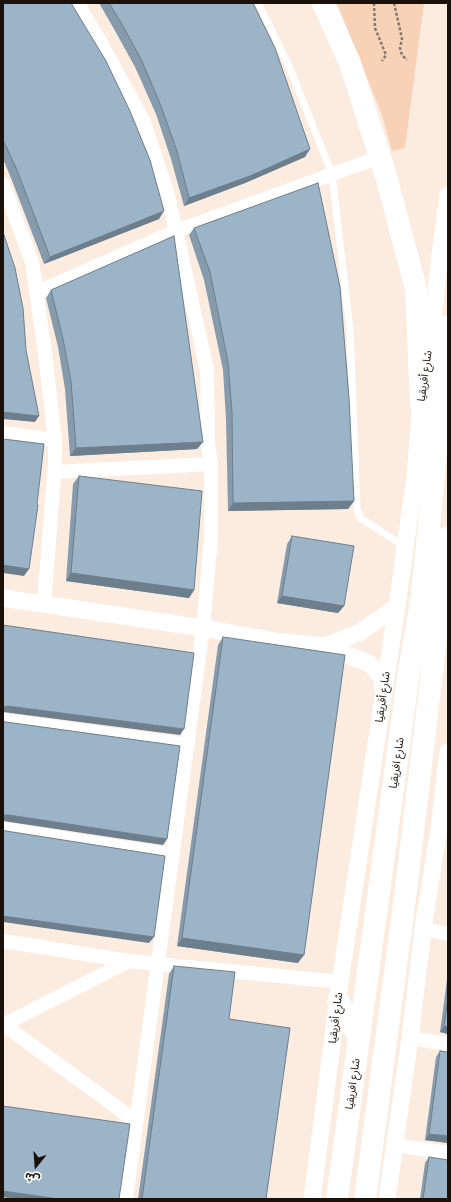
<!DOCTYPE html>
<html>
<head>
<meta charset="utf-8">
<style>
	body { margin:0 }
	#map { position:relative; width:451px; height:1202px; overflow:hidden; background:#fcece0; font-family:Karla,"Noto Sans Arabic",sans-serif }
	canvas { display:block }
	.frame { position:absolute; inset:0; border:4px solid #1a110a; pointer-events:none }
	.north { position:absolute; left:16px; top:1146px; width:40px; height:40px; -webkit-text-stroke:3px #fff; paint-order:stroke; rotate:197deg; font-size:11px; font-weight:700; line-height:16px; text-align:center; color:#1a110a }
	.north::after { content:''; display:block; margin:auto; width:14px; height:18px; background:#1a110a; clip-path:polygon(50% 0,100% 100%,50% 72%,0 100%) }
</style>
</head>
<body>
<div id="map">
<canvas width="451" height="1202"></canvas>
<div class="frame"></div>
<div class="north">ش</div>
</div>
<script>
const ctx = document.querySelector('canvas').getContext('2d');
ctx.lineJoin = 'round';
function paint(path, color) { ctx.fillStyle = color; ctx.fill(path, 'evenodd'); }
const toPath = rows => new Path2D(rows.map(r => 'M' + r).join(''));
function stroke(path, color, width, dash) { ctx.strokeStyle = color; ctx.lineWidth = width; ctx.lineCap = dash ? 'butt' : 'round'; ctx.setLineDash(dash || []); ctx.stroke(path); }
function drawText(font, color, halo, rows, align = 'center') {
  ctx.font = font + ' Karla,"Noto Sans Arabic",sans-serif'; ctx.lineWidth = 3.5; ctx.setLineDash([]); ctx.textBaseline = 'middle'; ctx.strokeStyle = halo; ctx.fillStyle = color; for (const [text, x, y, turn = 0] of rows) {
    ctx.save(); ctx.translate(x, y); ctx.rotate((+turn || 0) * Math.PI / 180); ctx.textAlign = isNaN(turn) ? turn : align; if (halo) ctx.strokeText(text, 0, 0); ctx.fillText(text, 0, 0); ctx.restore();
  }
}
paint(toPath([
	[337,3,424,3,405,148,392,151,382,115]
]), '#f7d2b7');
stroke(toPath([
	[374,3,375,28,386,55,382,61],
	[394,3,399,25,402,39,400,48,402,55,407,60]
]), '#867a70', 2.5, [3, 2]);
stroke(toPath([
	[258,3,289,66,332,174,350,330,357,510,360,518,404,546]
]), '#fff', 7);
stroke(toPath([
	[77,3,101,43,143,120,167,191,207,370,208,443,211,464,211,538,203,628,126,1199],
	[3,184,32,262,45,353,55,440,55,464,44,604],
	[36,293,176,231,380,157],
	[3,433,55,440],
	[54,472,211,464],
	[3,720,188,745],
	[3,829,173,855],
	[423,929,448,934],
	[3,941,129,961,340,982],
	[3,1025,129,961],
	[4,1025,137,1122],
	[410,1038,448,1044],
	[394,1145,448,1153]
]), '#fff', 14);
stroke(toPath([
	[3,598,203,628,281,642,325,646,370,664,381,676,383,689],
	[325,646,359,633,396,607],
	[312,1199,340,982,399,592,415,476,421,403,433,324,439,263,448,195],
	[387,1199,410,1038,423,929,439,829,448,752]
]), '#fff', 17);
stroke(toPath([
	[323,3,350,63,386,176,416,289,421,403],
	[338,1001,359,1037],
	[337,1199,408,678,421,603,429,526,448,326],
	[365,1199,406,890,448,537]
]), '#fff', 22);
paint(toPath([
	[3,3,159,219,44,264,11,178,3,159],
	[99,3,253,3,305,157,245,183,184,206,171,159,156,114,135,67,114,29],
	[194,228,354,501,348,509,228,511,226,419,223,370,204,280,189,235],
	[51,290,203,442,197,449,70,456,65,389,58,347,46,298],
	[79,476,194,590,189,598,66,581,73,484],
	[292,536,344,606,338,613,277,603,287,544],
	[223,637,298,963,177,946,218,645],
	[174,966,229,1019,266,1199,138,1199,169,974],
	[448,972,448,1034,440,1032],
	[440,1051,448,1143,425,1140,436,1057],
	[429,1157,448,1199,420,1199,425,1163]
]), '#869bac');
paint(toPath([
	[310,149,305,157,245,183,184,206,189,198],
	[164,211,159,219,44,264,50,257],
	[3,412,39,416,35,422,3,419],
	[203,442,197,449,70,456,76,448],
	[354,501,348,509,228,511,233,503],
	[3,565,29,569,24,576,3,573],
	[71,573,194,590,189,598,66,581],
	[282,596,344,606,338,613,277,603],
	[4,706,8,706,184,729,180,735,3,712,3,707],
	[5,815,9,815,167,839,163,845,3,821,3,816],
	[3,916,154,937,149,943,3,922],
	[182,938,304,955,298,963,177,946],
	[444,1026,448,1027,448,1034,440,1032],
	[429,1134,448,1136,448,1143,425,1140],
	[3,1191,59,1199,13,1199,3,1197]
]), '#6d7e8c');
const building = toPath([
	[3,3,71,3,106,61,129,109,150,160,164,211,50,257,17,170,3,140,3,3],
	[109,3,253,3,275,48,310,149,250,176,189,198,177,151,161,106,141,59,120,21,109,3],
	[318,183,340,287,349,398,354,501,233,503,232,412,228,362,210,272,194,228,318,183],
	[3,232,15,268,23,308,26,350,39,416,3,412,3,232],
	[174,236,203,442,76,448,71,381,63,339,51,290,174,236],
	[3,439,44,444,37,504,38,505,29,569,3,565,3,439],
	[79,476,202,491,194,590,71,573,79,476],
	[292,536,354,546,344,606,282,596,292,536],
	[3,625,194,653,184,729,8,706,3,707,3,625],
	[223,637,345,655,304,955,182,938,223,637],
	[3,721,6,722,180,746,167,839,9,815,5,815,3,816,3,721],
	[3,830,6,831,165,856,154,937,3,916,3,830],
	[174,966,235,972,229,1019,290,1028,266,1199,142,1199,174,966],
	[448,998,448,1027,444,1026,448,998],
	[440,1051,448,1052,448,1136,429,1134,440,1051],
	[3,1106,130,1124,119,1199,59,1199,3,1191,3,1106],
	[429,1157,448,1160,448,1199,423,1199,429,1157]
]);
paint(building, '#9cb4c8');
stroke(building, '#6d7e8c', 1);
drawText('11px', '#1a110a', '#fff', [
	["شارع أفريقيا",425,376,-82],
	["شارع أفريقيا",383,697,-82],
	["شارع افريقيا",397,763,-82],
	["شارع أفريقيا",336,1018,-83],
	["شارع افريقيا",353,1084,-82]
]);
</script>
</body>
</html>
